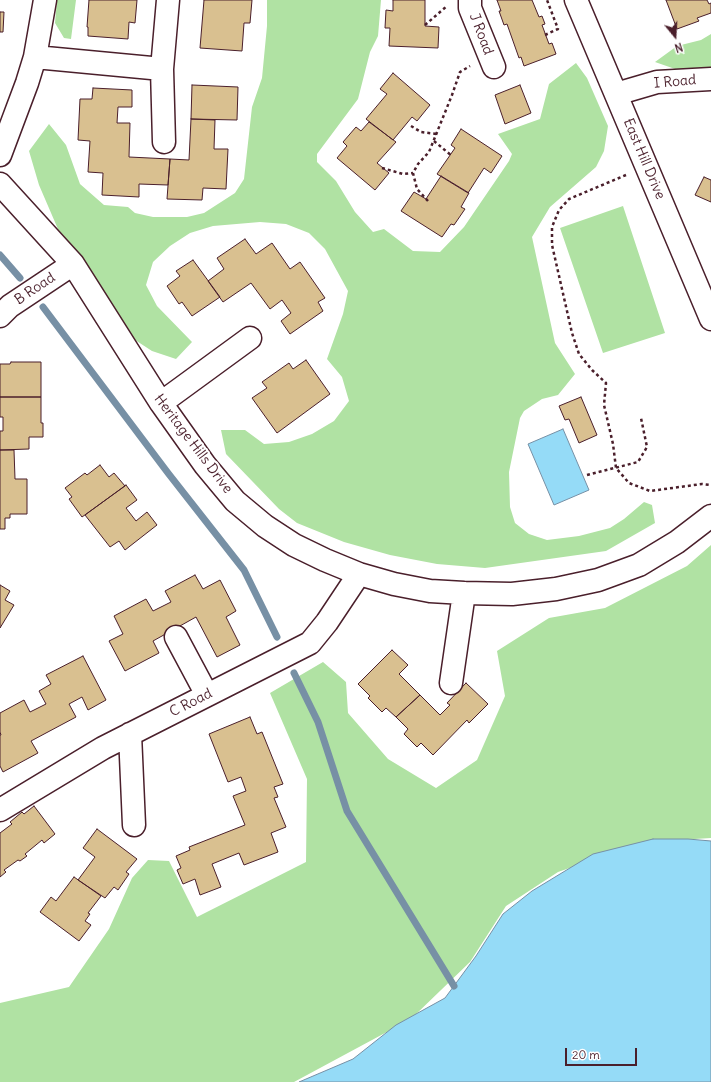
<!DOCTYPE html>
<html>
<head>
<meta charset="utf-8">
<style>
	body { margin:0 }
	#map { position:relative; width:711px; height:1082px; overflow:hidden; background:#fff; font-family:Delius,sans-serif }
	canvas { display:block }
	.north { position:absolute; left:655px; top:16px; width:40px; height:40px; -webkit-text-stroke:3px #fff; paint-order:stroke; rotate:162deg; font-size:11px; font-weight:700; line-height:16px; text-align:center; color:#4a1f2b }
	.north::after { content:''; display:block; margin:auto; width:14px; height:18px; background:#4a1f2b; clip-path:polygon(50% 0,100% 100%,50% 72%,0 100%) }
	.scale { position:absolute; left:565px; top:1048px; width:72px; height:18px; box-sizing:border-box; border:2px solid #4a1f2b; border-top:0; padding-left:5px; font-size:12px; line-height:14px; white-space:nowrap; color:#4a1f2b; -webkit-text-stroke:3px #fff; paint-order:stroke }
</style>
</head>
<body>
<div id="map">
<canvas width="711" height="1082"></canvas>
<div class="north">N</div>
<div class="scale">20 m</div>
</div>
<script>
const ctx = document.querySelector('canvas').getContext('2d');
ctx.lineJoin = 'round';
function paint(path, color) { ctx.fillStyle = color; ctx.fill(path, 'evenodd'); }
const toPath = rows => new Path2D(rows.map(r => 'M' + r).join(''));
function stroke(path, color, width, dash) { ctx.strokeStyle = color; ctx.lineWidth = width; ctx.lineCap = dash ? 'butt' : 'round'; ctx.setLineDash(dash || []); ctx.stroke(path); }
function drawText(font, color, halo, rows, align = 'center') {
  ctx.font = font + ' Delius,sans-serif'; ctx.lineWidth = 4; ctx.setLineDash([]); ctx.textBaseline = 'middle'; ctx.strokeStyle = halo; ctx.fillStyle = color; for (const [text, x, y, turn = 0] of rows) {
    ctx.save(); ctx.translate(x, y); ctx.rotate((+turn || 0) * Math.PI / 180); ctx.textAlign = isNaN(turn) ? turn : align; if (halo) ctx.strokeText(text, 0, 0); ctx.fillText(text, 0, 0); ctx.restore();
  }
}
paint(toPath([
	[57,0,76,0,71,39,64,38,55,23],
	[267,0,381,0,378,36,370,52,358,99,317,154,317,162,336,181,355,212,373,232,384,229,413,251,440,252,464,227,509,161,512,154,498,134,540,119,549,84,576,63,587,78,608,126,604,151,596,167,550,207,532,237,555,343,575,374,558,395,542,399,524,411,520,418,509,472,510,507,515,523,529,534,547,540,579,536,610,528,624,519,644,502,652,505,655,523,606,551,485,568,437,564,390,555,344,542,297,523,279,509,226,454,221,430,245,430,264,444,289,442,312,434,334,421,349,401,342,377,327,359,343,314,348,291,325,249,309,233,286,224,260,222,213,226,190,233,170,246,153,262,146,285,157,306,192,342,176,359,152,351,132,338,73,264,39,185,29,151,49,124,66,145,80,184,104,205,128,207,135,213,153,217,187,217,204,213,235,193,244,179,252,107,262,78,267,26],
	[711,34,711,70,678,70,655,62,677,46,701,40],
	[623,206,665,333,603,353,560,228],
	[711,545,711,838,646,842,558,872,506,906,470,962,411,1019,294,1082,0,1082,0,1003,69,987,109,929,132,878,148,860,169,861,197,917,306,862,307,779,270,693,323,662,346,682,348,713,388,759,436,788,477,760,505,696,497,651,549,618,605,608,687,566]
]), '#b0e2a3');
const water = toPath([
	[563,429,589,490,554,505,528,444,563,429],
	[653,839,688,839,711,841,711,1082,299,1082,353,1059,396,1025,445,998,476,956,503,914,532,891,593,854,653,839]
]);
paint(water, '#95dbf7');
stroke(water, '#7790a5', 1);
stroke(toPath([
	[0,255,20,278],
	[43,307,168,473,244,570,277,637],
	[294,673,318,722,347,811,454,986]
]), '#7790a5', 7);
const building = toPath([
	[89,0,137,0,135,23,129,22,128,39,88,36,88,27,87,27,89,0],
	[204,0,252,0,250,23,244,23,242,51,200,48,204,0],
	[393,0,425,0,425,26,439,27,438,48,389,46,390,28,385,28,386,10,393,11,393,0],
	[497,0,532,0,539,17,542,16,545,24,542,25,549,44,552,43,556,54,524,66,521,57,519,58,507,24,504,25,499,11,501,11,497,0],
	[666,0,707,0,709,4,711,3,711,13,697,18,699,21,677,29,666,0],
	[0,12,4,12,3,32,0,32,0,12],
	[393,73,430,105,417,121,412,117,393,140,366,119,387,94,380,89,393,73],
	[192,85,238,87,237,120,191,119,192,85],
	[520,85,531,113,505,124,495,95,520,85],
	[93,88,132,90,132,107,118,107,117,123,130,123,129,157,170,159,168,185,139,184,139,197,102,195,103,173,88,172,90,141,78,140,80,99,92,99,93,88],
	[191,119,215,120,214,149,228,149,226,189,203,188,202,200,167,199,170,159,189,160,191,119],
	[369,122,396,142,377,163,389,173,375,190,337,158,347,146,343,142,356,127,361,131,369,122],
	[461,129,502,156,491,173,484,168,468,193,437,174,455,148,451,145,461,129],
	[441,176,469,193,461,207,465,209,454,225,451,224,442,237,401,211,414,192,426,199,441,176],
	[704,177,711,180,711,202,695,195,704,177],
	[245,239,256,254,272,243,290,269,300,262,325,298,318,302,323,311,290,334,281,321,291,313,282,300,270,309,251,283,223,302,208,281,224,269,217,258,245,239],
	[193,260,220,297,192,316,182,302,179,304,167,286,180,276,176,271,193,260],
	[306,360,330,394,277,433,252,398,267,388,262,382,289,363,293,369,306,360],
	[11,362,41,362,41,397,0,397,0,364,10,364,11,362],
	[0,397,41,397,41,423,43,423,43,437,29,437,29,449,0,450,0,431,3,431,3,417,0,417,0,397],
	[581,397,597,435,579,443,569,419,565,420,559,406,581,397],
	[0,450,14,450,15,479,27,479,27,514,10,514,10,518,5,518,5,529,0,529,0,450],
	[100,465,109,477,114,473,125,486,82,517,69,499,72,497,65,488,85,473,87,475,100,465],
	[126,485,137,500,126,508,136,521,147,512,157,525,125,550,119,541,110,547,85,515,126,485],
	[195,575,203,589,220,580,236,611,226,617,240,645,217,657,196,617,153,641,159,653,125,671,109,641,123,634,114,616,146,599,153,611,171,602,165,591,195,575],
	[0,585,10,591,5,600,14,605,0,628,0,585],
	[392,650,408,665,399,674,420,695,396,717,386,708,382,712,368,698,370,696,358,684,392,650],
	[83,656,106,700,88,710,82,697,69,704,76,717,31,741,38,753,3,772,0,766,0,735,1,735,0,732,0,713,24,700,30,712,46,704,39,691,51,684,46,675,83,656],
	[466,683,488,704,469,723,467,720,433,755,421,743,417,747,404,734,408,729,396,717,420,695,440,715,450,705,447,703,466,683],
	[250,717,257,734,262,732,283,784,274,787,278,797,274,798,286,827,271,833,278,852,244,865,239,853,212,864,221,887,200,895,195,879,183,884,177,870,181,868,176,856,190,850,189,847,245,825,233,796,246,791,241,777,228,782,209,734,250,717],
	[34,806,55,834,44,843,42,840,25,854,27,856,20,861,18,860,4,870,6,872,0,877,0,833,12,824,10,822,22,812,24,814,34,806],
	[97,829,137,859,126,872,129,874,118,890,114,887,105,898,78,880,95,857,83,848,97,829],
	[74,877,101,896,88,913,90,914,85,921,91,925,79,941,40,912,51,897,56,901,74,877]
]);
paint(building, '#d9c090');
stroke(building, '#4a1f2b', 1);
const minor = toPath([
	[470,0,470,8,494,67],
	[576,0,711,319],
	[35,57,162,69],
	[616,94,657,82,711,79],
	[164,142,162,69,168,0],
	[0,155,27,83,35,57,45,0],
	[0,184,73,264,161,403,205,465,235,501,265,526,294,545,325,560,359,574,394,584,430,591,464,593,512,594,556,589,598,580,639,565,677,542,711,516],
	[0,316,10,306,73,264],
	[161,403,250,338],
	[176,637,207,695],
	[451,683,464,593],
	[130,734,134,825],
	[0,810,103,748,310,643,327,622,359,574]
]);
stroke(minor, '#4a1f2b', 25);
stroke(toPath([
	[425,25,447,6],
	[545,35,558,29,547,0],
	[411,126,421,132,437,134],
	[434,141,452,156],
	[382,168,403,174,413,173],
	[626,175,569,199,559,210,552,227,552,245,572,333,579,354,592,370,606,383,604,405,613,444,616,468,629,483,650,491,702,484,711,485],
	[428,201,417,189,413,173,418,164,429,152,452,95,460,72,470,66],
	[587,475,638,462,647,447,641,418]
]), '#4a1f2b', 2.5, [3, 3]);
stroke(minor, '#fff', 22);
drawText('14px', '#4a1f2b', '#fff', [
	["J Road",481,34,69],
	["I Road",675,82,-5],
	["East Hill Drive",644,159,67],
	["B Road",35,289,-34],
	["Heritage Hills Drive",193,444,53],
	["C Road",191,703,-27]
]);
</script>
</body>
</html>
